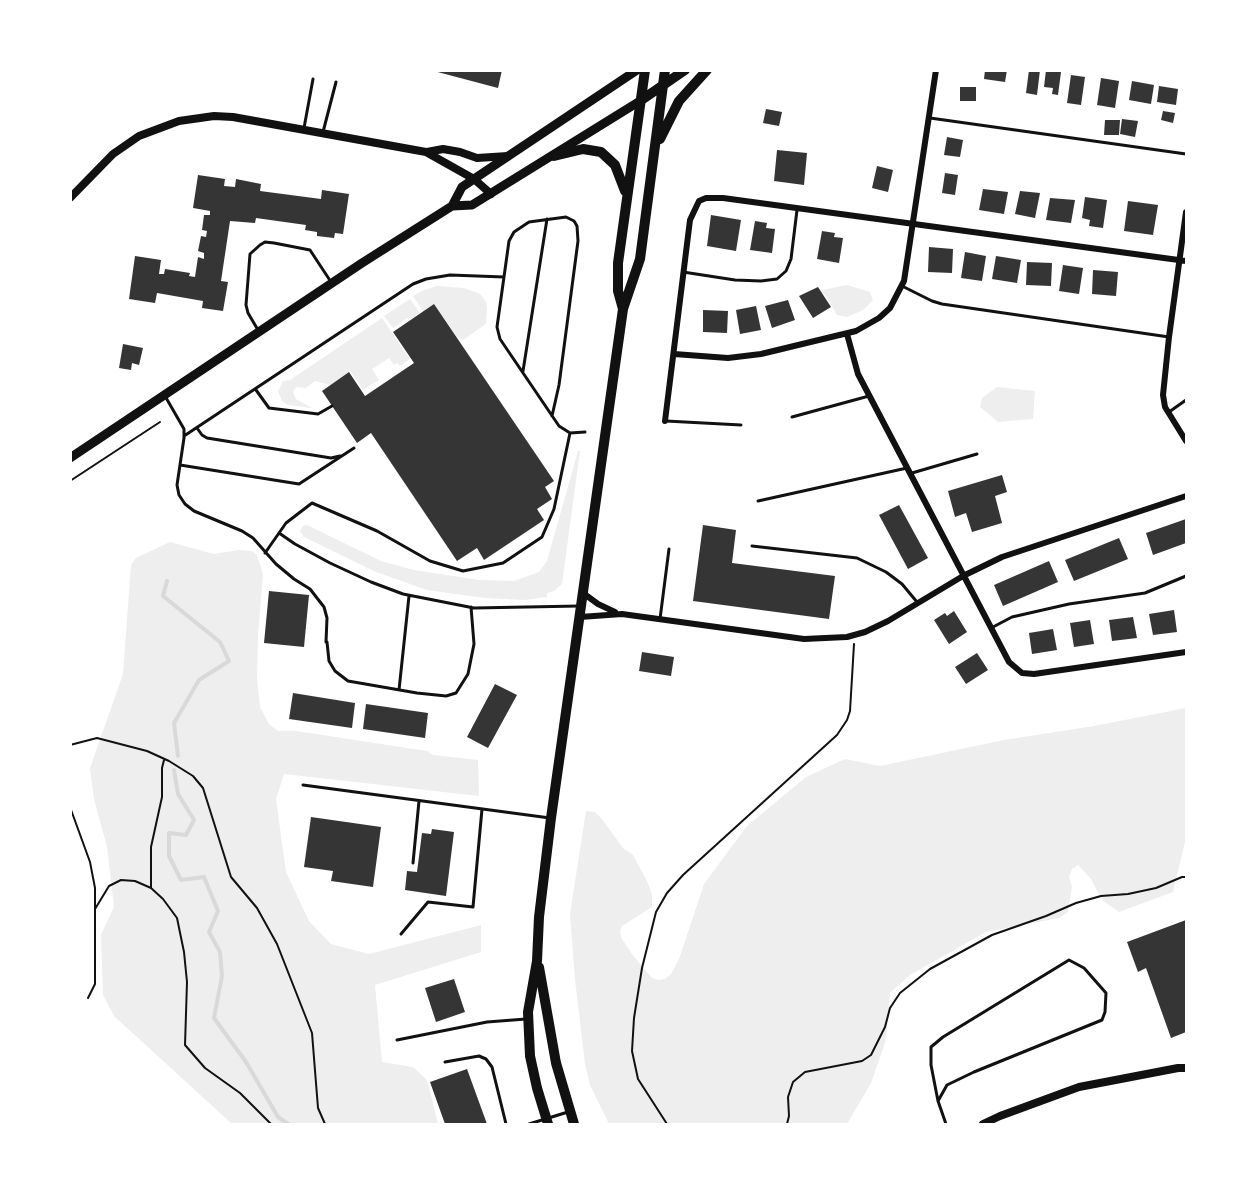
<!DOCTYPE html>
<html>
<head>
<meta charset="utf-8">
<style>
	body { margin:0 }
	#map { position:relative; width:1257px; height:1195px; overflow:hidden; background:#fff; font-family:Bitter,serif }
	canvas { display:block }
	.frame { position:absolute; inset:0; border:72px solid #fff; pointer-events:none }
</style>
</head>
<body>
<div id="map">
<canvas width="1257" height="1195"></canvas>
<div class="frame"></div>
</div>
<script>
const ctx = document.querySelector('canvas').getContext('2d');
ctx.lineJoin = 'round';
function paint(path, color) { ctx.fillStyle = color; ctx.fill(path, 'evenodd'); }
const toPath = rows => new Path2D(rows.map(r => 'M' + r).join(''));
function stroke(path, color, width, dash) { ctx.strokeStyle = color; ctx.lineWidth = width; ctx.lineCap = dash ? 'butt' : 'round'; ctx.setLineDash(dash || []); ctx.stroke(path); }
paint(toPath([
	[847,285,870,292,873,300,863,310,847,317,837,315,822,290],
	[437,286,464,288,480,294,486,302,487,308,486,323,483,326,463,340,457,337,434,304,423,311,413,296,424,290],
	[410,299,420,313,409,320,407,318,393,328,384,316],
	[382,318,410,359,400,366,397,363,394,365,389,358,372,369,379,380,363,390,350,371,330,385,315,381,306,388,296,387,293,392,296,399,312,408,288,405,282,401,278,391,283,381,290,380],
	[997,387,1035,391,1033,419,998,422,980,407,982,398],
	[578,451,580,451,562,584,554,591,547,593,547,597,525,600,484,598,427,590,376,572,304,537,300,531,303,526,307,525,381,561,414,570,479,580,514,581,539,572,547,561],
	[170,542,214,554,239,550,252,551,257,555,263,574,258,635,257,679,260,707,269,724,278,731,296,731,427,751,433,755,478,760,479,796,284,774,276,799,286,872,309,921,331,944,369,954,481,925,481,952,375,985,382,1062,413,1067,427,1080,438,1124,232,1124,114,1016,103,995,101,935,114,907,107,847,94,799,90,768,123,674,131,565,136,558],
	[1186,708,1186,838,1173,892,1119,912,1102,900,1091,879,1078,865,1072,869,1069,877,1072,887,1068,912,1059,918,986,932,910,975,890,993,886,1040,871,1083,847,1124,609,1124,590,1085,585,1064,575,980,570,914,586,811,595,812,602,819,623,848,633,855,647,881,652,894,652,907,622,926,620,931,621,937,631,953,652,978,658,980,665,979,671,974,679,959,704,884,747,826,806,777,845,759,880,766,1004,740,1094,726]
]), '#eee');
stroke(toPath([
	[167,581,163,596,220,642,229,661,199,680,174,723,178,756],
	[174,770,178,794,194,820,186,835,169,833,169,856,181,880,204,877,218,911,209,932,220,952,222,976,214,1018,246,1062,278,1117,288,1124]
]), '#d9d9d9', 4);
paint(toPath([
	[430,70,502,70,498,88],
	[985,70,1007,70,1005,82,984,79],
	[1029,70,1040,70,1037,95,1026,93],
	[1046,70,1061,72,1058,95,1052,94,1053,88,1044,87],
	[1071,75,1085,77,1081,105,1067,103],
	[1101,78,1119,81,1115,108,1097,105],
	[1132,81,1154,85,1151,104,1129,100],
	[1159,86,1178,89,1176,105,1157,102],
	[960,87,976,87,976,101,960,101],
	[766,109,782,112,779,126,763,123],
	[1163,111,1175,113,1173,123,1161,120],
	[1122,119,1138,121,1135,137,1120,134],
	[1105,120,1120,120,1119,135,1104,135],
	[947,137,963,140,960,157,944,155],
	[777,150,807,153,804,185,774,181],
	[877,166,893,170,888,192,872,188],
	[945,173,958,175,955,195,942,193],
	[198,175,225,179,224,186,235,187,236,179,261,184,260,191,321,199,322,190,349,194,343,234,335,233,334,238,317,236,317,232,305,230,306,225,256,218,255,223,230,221,221,281,228,282,223,311,202,308,203,301,157,293,155,303,129,299,135,256,161,260,159,274,164,274,165,269,190,273,189,276,195,277,198,257,204,259,204,253,198,251,201,236,206,237,207,231,202,230,204,215,210,215,210,211,193,208],
	[983,189,1008,192,1004,214,979,210],
	[1020,191,1040,193,1035,218,1015,214],
	[1085,197,1107,200,1103,228,1089,226,1090,220,1082,218],
	[1050,198,1075,200,1071,223,1046,220],
	[1128,201,1158,205,1153,235,1124,231],
	[711,215,741,220,736,251,707,246],
	[755,221,767,223,766,228,775,229,772,253,750,250],
	[822,231,835,233,834,237,843,238,839,263,817,259],
	[929,247,953,249,952,273,928,272],
	[965,252,986,256,982,281,961,278],
	[996,256,1021,260,1017,283,992,279],
	[1027,262,1052,263,1051,286,1026,285],
	[1063,265,1083,268,1079,294,1059,291],
	[1093,270,1118,272,1116,296,1092,294],
	[818,287,831,307,813,318,799,296],
	[788,300,795,320,772,328,765,306],
	[434,304,554,481,545,487,552,499,537,509,544,520,484,560,477,548,457,561,371,433,357,443,322,391,349,372,365,396,414,363,393,332],
	[756,306,761,330,740,334,736,310],
	[703,310,728,311,727,333,703,332],
	[123,344,143,348,139,365,132,363,131,370,119,368],
	[1002,475,1007,492,995,496,1002,523,972,532,966,513,955,517,948,491],
	[899,505,928,558,908,569,879,515],
	[1186,519,1186,543,1153,555,1146,533],
	[703,525,736,530,732,563,835,576,829,619,693,601],
	[1119,538,1128,559,1074,581,1065,560],
	[1049,561,1058,582,1003,606,994,585],
	[269,591,309,595,304,647,264,643],
	[1174,610,1177,632,1153,635,1149,614],
	[954,611,967,632,949,644,934,620,945,613,947,616],
	[1133,617,1137,638,1112,641,1109,620],
	[1090,620,1094,644,1074,647,1070,623],
	[1053,629,1057,650,1032,654,1029,633],
	[642,652,674,657,671,676,639,671],
	[977,653,988,670,966,684,955,667],
	[495,684,517,695,488,748,467,737],
	[293,693,355,703,352,728,289,719],
	[366,704,428,713,425,738,363,729],
	[311,817,381,827,373,887,331,881,333,871,304,867],
	[432,829,454,832,446,896,405,890,407,871,417,872,422,833,431,834],
	[1186,920,1186,1032,1171,1038,1146,968,1138,972,1127,942],
	[454,979,465,1012,436,1022,425,988],
	[467,1069,487,1124,445,1124,430,1082]
]), '#353535');
stroke(toPath([
	[70,481,160,422],
	[70,745,97,738,147,751,169,761,193,776,203,788,231,877,257,908,277,944,312,1033,318,1108,325,1124],
	[70,807,90,862,95,888,95,984,88,998],
	[151,888,151,847,162,797,162,768,164,760],
	[95,909,109,886,121,880,135,881,151,888,163,899,177,918,184,952,187,982,185,1045,205,1068,240,1093,271,1124],
	[667,1124,638,1079,632,1051,634,1018,642,968,656,912,667,893,683,875,837,735,847,720,850,711,854,644],
	[787,1124,789,1116,788,1097,793,1082,805,1072,862,1061,871,1055,885,1027,890,1008,900,993,930,969,992,935,1046,916,1076,903,1101,896,1128,894,1156,888,1182,877,1186,877]
]), '#111', 2);
stroke(toPath([
	[930,118,1186,154],
	[304,128,313,79],
	[323,132,336,82],
	[683,272,735,280,761,281,777,279,786,271,791,259,797,210],
	[902,286,932,301,942,304,1169,337],
	[258,330,248,313,246,305,250,254,260,245,265,242,274,243,310,250,331,282],
	[523,371,547,219],
	[256,390,269,408,318,414,332,406],
	[165,396,184,429,184,438,177,485,179,495,185,504,194,511,242,531,253,538,276,564,294,579,310,589,324,607,327,618,326,642],
	[1169,412,1186,400],
	[552,416,559,385,578,241,577,226,574,221,566,217,529,222,514,232,509,241,497,327,500,339,559,426,570,433,585,432],
	[792,417,869,396],
	[666,421,741,425],
	[197,428,202,435,207,438,331,458,340,456],
	[184,436,413,284,426,279,450,275,504,277],
	[180,465,299,484,354,448],
	[912,473,977,454],
	[758,501,907,468],
	[279,533,295,544,330,563,371,582,403,594,474,608,579,606],
	[752,546,857,558,886,572,902,584,917,602],
	[265,553,286,523,312,503,377,531,430,561,463,571,503,563,542,537,554,509,570,433],
	[660,619,669,549],
	[993,627,1012,617,1069,604,1145,593,1186,576],
	[327,642,329,661,335,671,348,681,417,693,446,696,456,693,468,674,474,644,471,607],
	[399,690,409,596],
	[303,785,550,818],
	[413,863,419,801],
	[401,934,428,902,473,907,482,809],
	[397,1040,487,1022,526,1019],
	[445,1062,479,1056,486,1059,492,1067,506,1124],
	[938,1101,947,1085,974,1072,1102,1020,1105,1012,1106,993,1084,968,1069,960,943,1037,931,1047,931,1065,938,1101,946,1124],
	[529,1124,568,1112]
]), '#111', 3);
stroke(toPath([
	[1186,212,1169,337,1163,395,1165,407,1186,441],
	[847,334,858,374,1009,662,1022,673,1034,674,1186,652],
	[674,354,728,358,761,354,856,331,879,318,890,308,904,281,936,70],
	[665,421,690,220,699,201,706,198,723,198,1186,261],
	[583,593,598,604,615,612],
	[580,617,622,614,804,639,847,637,865,632,888,621,963,576,1002,557,1186,496]
]), '#111', 6);
stroke(toPath([
	[427,152,443,149,460,152,477,158,508,156],
	[70,198,113,154,139,136,179,121,214,116,233,117,426,152,474,179,491,194],
	[983,1124,1000,1116,1079,1087,1178,1068,1186,1068]
]), '#111', 8);
stroke(toPath([
	[452,206,472,205,640,101],
	[70,458,362,263,452,206,462,187,637,70]
]), '#111', 9);
stroke(toPath([
	[640,101,685,70],
	[660,139,679,101,707,70],
	[554,156,583,149,601,152,615,165,625,191],
	[623,309,618,291,618,263,645,70],
	[539,967,556,1063,574,1124],
	[548,1124,537,1088,530,1056,528,1012,537,961,539,917,551,818,623,309,640,259,665,70]
]), '#111', 10);
</script>
</body>
</html>
